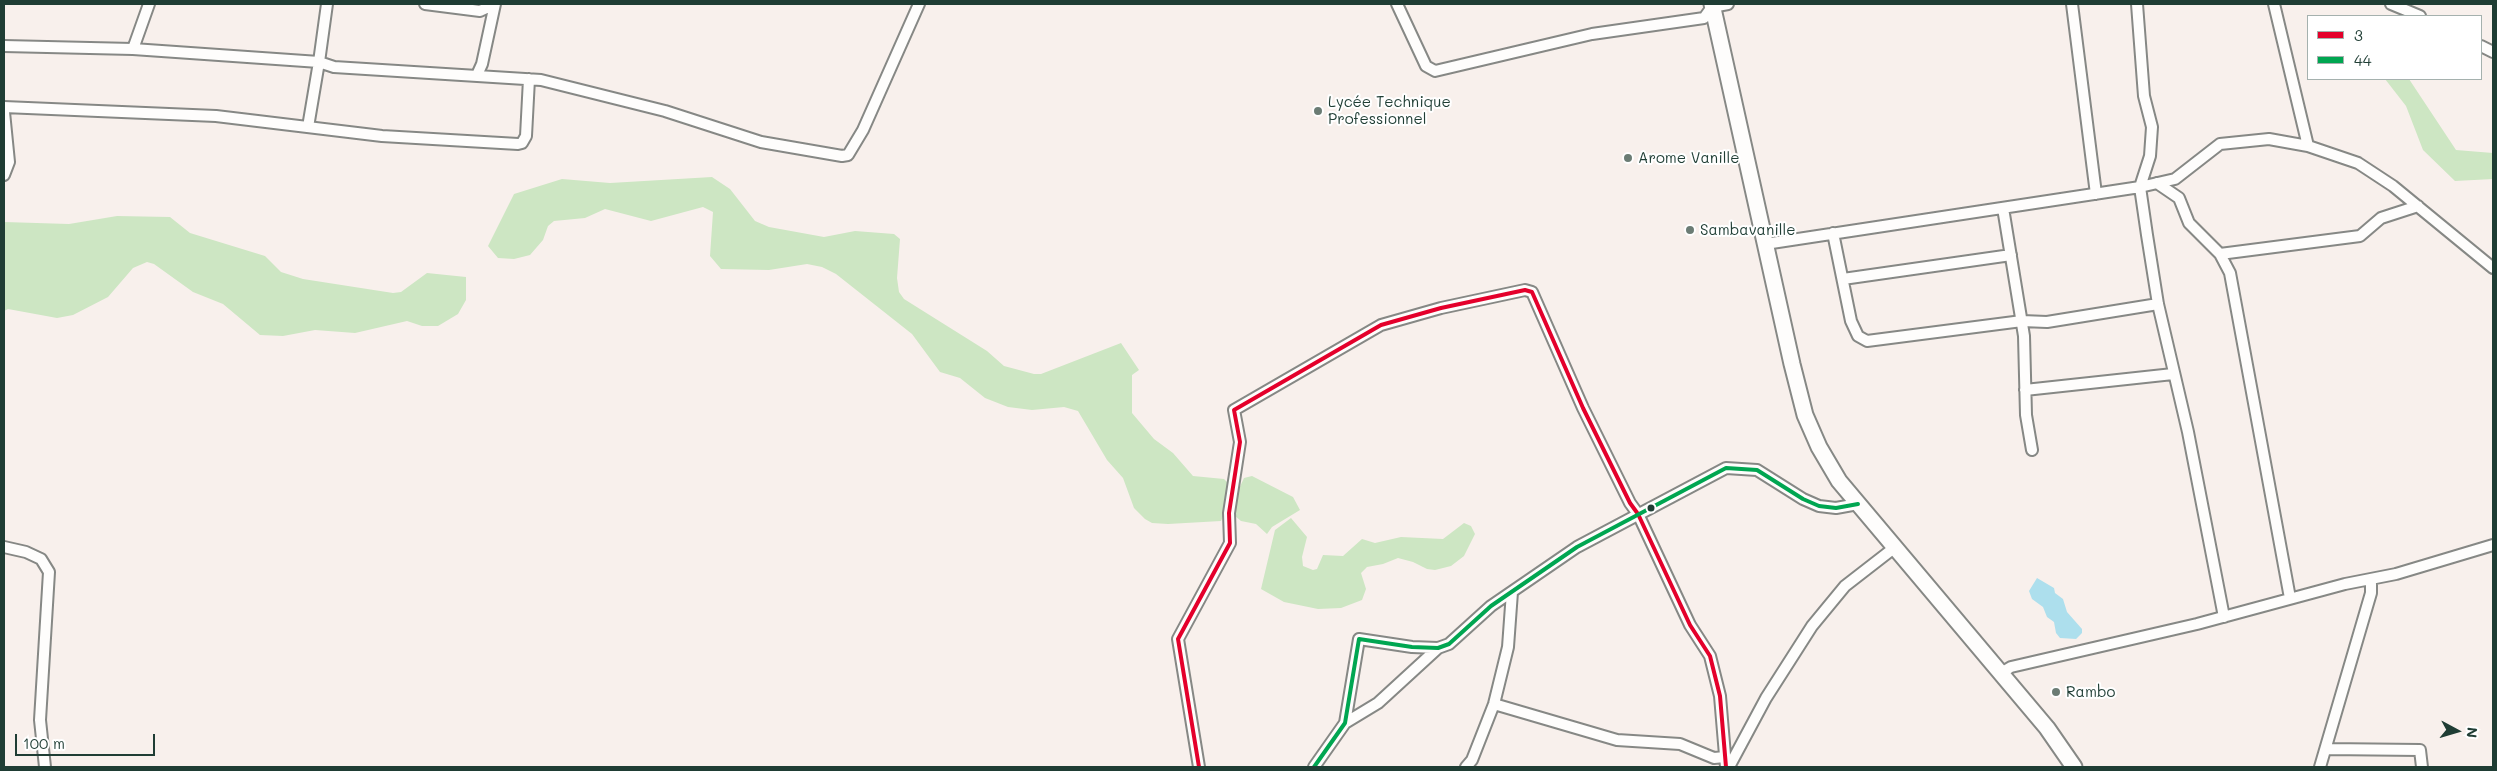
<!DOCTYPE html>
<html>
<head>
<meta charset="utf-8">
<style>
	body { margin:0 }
	#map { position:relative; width:2497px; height:771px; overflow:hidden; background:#f8f0ec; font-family:Mali,sans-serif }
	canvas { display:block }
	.frame { position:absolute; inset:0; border:5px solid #1f3d34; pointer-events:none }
	.legend { position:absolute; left:2307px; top:15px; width:175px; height:65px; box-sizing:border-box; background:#fff; border:1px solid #a5b1ae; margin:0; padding:6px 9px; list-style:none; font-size:15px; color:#1f3d34 }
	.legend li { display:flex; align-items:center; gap:10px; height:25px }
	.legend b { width:25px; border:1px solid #a5b1ae }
	.north { position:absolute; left:2432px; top:706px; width:50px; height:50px; -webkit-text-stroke:4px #fff; paint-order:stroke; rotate:96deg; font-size:14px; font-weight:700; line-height:20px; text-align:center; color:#1f3d34 }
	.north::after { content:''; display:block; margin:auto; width:18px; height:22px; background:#1f3d34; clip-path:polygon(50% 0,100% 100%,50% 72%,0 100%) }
	.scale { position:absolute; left:15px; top:734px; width:140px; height:22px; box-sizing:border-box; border:2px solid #1f3d34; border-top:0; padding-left:6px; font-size:15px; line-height:18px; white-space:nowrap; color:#1f3d34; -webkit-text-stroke:4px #fff; paint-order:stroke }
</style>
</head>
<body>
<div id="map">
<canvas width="2497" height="771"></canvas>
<div class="frame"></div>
<ul class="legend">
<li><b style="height:6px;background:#e4002b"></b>3</li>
<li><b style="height:6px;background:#00a651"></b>44</li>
</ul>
<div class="north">N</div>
<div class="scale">100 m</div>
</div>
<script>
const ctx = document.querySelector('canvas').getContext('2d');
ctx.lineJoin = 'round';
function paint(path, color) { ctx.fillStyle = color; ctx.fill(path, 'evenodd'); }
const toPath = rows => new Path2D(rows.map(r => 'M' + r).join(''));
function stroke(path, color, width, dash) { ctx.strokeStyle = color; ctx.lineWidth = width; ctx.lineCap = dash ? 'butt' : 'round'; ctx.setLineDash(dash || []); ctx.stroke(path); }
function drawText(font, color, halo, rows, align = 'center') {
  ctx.font = font + ' Mali,sans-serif'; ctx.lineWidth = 4; ctx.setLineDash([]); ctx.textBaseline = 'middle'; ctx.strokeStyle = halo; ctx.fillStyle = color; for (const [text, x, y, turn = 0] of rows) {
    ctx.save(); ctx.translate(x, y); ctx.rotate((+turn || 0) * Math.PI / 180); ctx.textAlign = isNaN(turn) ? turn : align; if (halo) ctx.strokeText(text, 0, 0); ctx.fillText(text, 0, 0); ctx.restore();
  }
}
paint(toPath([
	[2385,79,2409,79,2456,150,2493,153,2493,179,2455,181,2423,150,2406,106],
	[712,177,730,189,755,221,769,227,824,237,855,231,894,234,900,239,897,278,899,292,904,299,987,351,1004,366,1034,374,1041,374,1121,343,1139,370,1132,375,1132,413,1154,439,1173,453,1193,476,1224,479,1229,484,1227,508,1221,521,1168,524,1152,523,1145,519,1134,508,1123,478,1107,460,1078,411,1064,407,1032,410,1008,407,985,398,960,378,940,372,912,334,836,274,822,267,807,264,769,270,721,269,710,256,713,212,703,207,651,221,605,209,585,218,554,221,548,226,543,240,530,255,514,259,498,258,488,246,514,194,562,179,610,183],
	[117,216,170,217,190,233,265,256,281,272,303,279,393,293,401,292,427,273,466,277,466,300,458,314,438,326,422,326,407,321,355,333,315,330,283,336,260,335,223,304,193,292,154,264,147,262,133,268,108,297,73,315,57,318,8,309,4,311,4,222,69,224],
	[1252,476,1293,497,1300,510,1272,527,1267,534,1256,524,1241,521,1235,516,1237,493,1244,478],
	[1291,518,1307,537,1302,557,1303,566,1313,570,1317,569,1323,555,1343,556,1362,539,1375,543,1401,537,1443,539,1464,523,1471,526,1475,534,1464,556,1451,566,1435,570,1427,569,1413,562,1398,558,1383,564,1367,567,1361,573,1366,589,1362,600,1341,608,1318,609,1284,602,1261,589,1275,530]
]), '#cde6c3');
paint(toPath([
	[2037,578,2054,588,2055,593,2063,599,2067,612,2082,629,2082,633,2076,639,2060,638,2056,633,2054,622,2047,617,2043,607,2032,599,2029,591]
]), '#addfed');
const street = toPath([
	[425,4,480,11,495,4],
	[1397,4,1426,66,1435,71,1592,34,1704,18,1712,7,1728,4],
	[2072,4,2096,194],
	[2137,4,2144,96,2152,127,2150,156,2140,187,2147,235,2158,304,2188,432,2224,617],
	[2274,4,2308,146],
	[2391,4,2420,16],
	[4,46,133,49,149,4],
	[2481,46,2493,52],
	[133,49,319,62,327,4],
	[477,75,482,64,495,4],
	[4,107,216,116,382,136,518,144,522,143,526,136,529,79],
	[4,112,9,162,4,175],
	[308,127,319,62,334,67,541,80,665,111,761,142,842,156,848,155,863,130,919,4],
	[2157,183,2179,198,2189,223,2220,254,2230,273,2290,598],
	[2003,208,2024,336,2026,415,2032,450],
	[1833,233,1851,321,1858,336,1867,341,2022,321,2047,322,2158,304],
	[1765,244,2140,187,2175,179,2220,144,2269,139,2308,146,2358,163,2393,186,2493,268],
	[2220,254,2360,236,2381,218,2418,206],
	[1843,279,2011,255],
	[2025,390,2173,374],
	[4,547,26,552,41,559,49,572,40,720,45,767],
	[2001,673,2011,667,2197,624,2345,584,2396,574,2493,545],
	[1494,704,1617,740,1680,744,1714,758,1725,757],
	[1345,723,1378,703,1438,648],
	[2326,749,2420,750,2422,767],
	[1199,767,1178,639,1230,543,1229,513,1240,442,1234,410,1381,325,1441,308,1525,290,1532,292,1583,408,1630,503,1638,514,1690,625,1710,656,1720,696,1726,767],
	[1314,767,1345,723,1359,639,1412,647,1438,648,1449,644,1491,606,1577,547,1726,468,1757,470,1803,499,1819,506,1836,508,1858,504],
	[1466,767,1472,760,1494,704,1508,647,1512,592],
	[1729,767,1766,698,1812,626,1845,586,1894,548],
	[2320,767,2371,593,2371,579]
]);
const secondary = toPath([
	[1712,4,1792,364,1805,415,1819,447,1839,481,2047,728,2074,767]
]);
stroke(street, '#868885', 14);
stroke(secondary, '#868885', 19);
stroke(street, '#fefdfc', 10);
stroke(secondary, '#fefdfc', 15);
stroke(toPath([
	[1199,767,1178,639,1230,543,1229,513,1240,442,1234,410,1381,325,1441,308,1525,290,1532,292,1583,408,1630,503,1638,514,1690,625,1710,656,1720,696,1726,767]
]), '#e4002b', 4);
stroke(toPath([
	[1314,767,1345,723,1359,639,1412,647,1438,648,1449,644,1491,606,1577,547,1726,468,1757,470,1803,499,1819,506,1836,508,1858,504]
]), '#00a651', 4);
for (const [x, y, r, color] of [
	[1318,111,5,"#6b7c74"],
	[1628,158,5,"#6b7c74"],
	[1690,230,5,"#6b7c74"],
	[1651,508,4.5,"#1f3d34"],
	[2056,692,5,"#6b7c74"]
]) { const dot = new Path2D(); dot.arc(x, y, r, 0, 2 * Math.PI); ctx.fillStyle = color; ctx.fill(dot); stroke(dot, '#fff', 2); }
drawText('15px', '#1f3d34', '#fff', [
	["Lycée Technique",1328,102],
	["Professionnel",1328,119],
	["Arome Vanille",1638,158],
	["Sambavanille",1700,230],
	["Rambo",2066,692]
], 'left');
</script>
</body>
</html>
